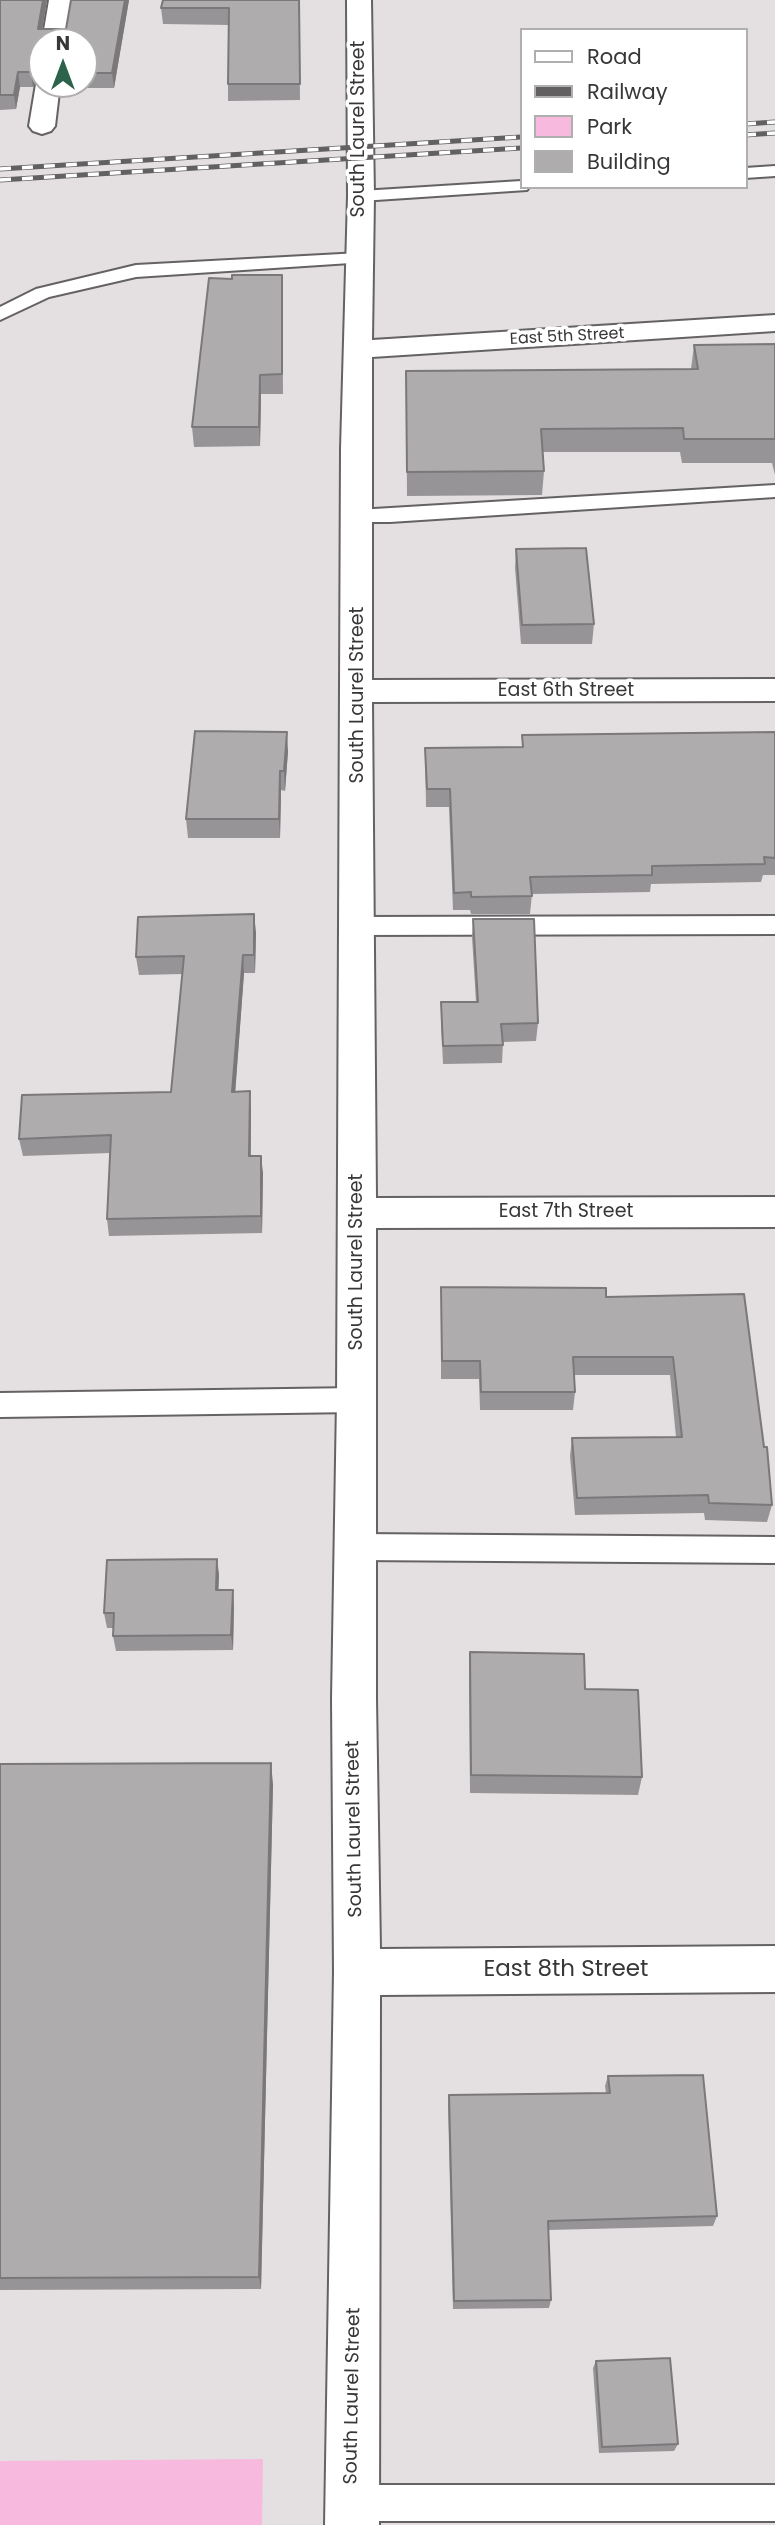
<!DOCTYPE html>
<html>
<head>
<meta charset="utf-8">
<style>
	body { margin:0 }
	#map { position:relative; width:775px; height:2525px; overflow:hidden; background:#e4e0e2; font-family:Poppins,sans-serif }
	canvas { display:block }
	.legend { position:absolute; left:520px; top:28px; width:228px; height:161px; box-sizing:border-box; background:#fff; border:2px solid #afafaf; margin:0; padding:9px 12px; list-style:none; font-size:21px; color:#383637 }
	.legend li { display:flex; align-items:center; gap:14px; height:35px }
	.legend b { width:35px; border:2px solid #afafaf }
	.north { position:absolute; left:28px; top:28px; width:70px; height:70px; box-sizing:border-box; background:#fff; border:2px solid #afafaf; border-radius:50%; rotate:0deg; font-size:19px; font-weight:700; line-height:28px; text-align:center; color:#383637 }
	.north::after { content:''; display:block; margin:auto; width:24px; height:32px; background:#2b634b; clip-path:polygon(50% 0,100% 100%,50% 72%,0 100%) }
</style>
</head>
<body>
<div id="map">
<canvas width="775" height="2525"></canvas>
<ul class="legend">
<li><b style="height:9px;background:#fff"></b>Road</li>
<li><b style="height:9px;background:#626061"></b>Railway</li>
<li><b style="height:19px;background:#f7b9dd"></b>Park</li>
<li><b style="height:19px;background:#afacae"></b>Building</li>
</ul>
<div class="north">N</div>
</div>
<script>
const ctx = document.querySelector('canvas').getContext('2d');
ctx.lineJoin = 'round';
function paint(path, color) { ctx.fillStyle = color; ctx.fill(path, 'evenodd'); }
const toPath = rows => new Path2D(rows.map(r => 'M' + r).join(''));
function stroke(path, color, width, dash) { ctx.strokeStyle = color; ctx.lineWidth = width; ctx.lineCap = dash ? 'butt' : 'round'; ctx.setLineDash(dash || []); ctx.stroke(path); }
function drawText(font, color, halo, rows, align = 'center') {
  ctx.font = font + ' Poppins,sans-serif'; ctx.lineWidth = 7; ctx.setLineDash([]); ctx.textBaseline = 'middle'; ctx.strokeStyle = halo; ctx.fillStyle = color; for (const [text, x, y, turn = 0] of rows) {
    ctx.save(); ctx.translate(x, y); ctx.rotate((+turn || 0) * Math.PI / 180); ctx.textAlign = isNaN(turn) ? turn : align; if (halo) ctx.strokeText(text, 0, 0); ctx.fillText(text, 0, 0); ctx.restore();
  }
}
paint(toPath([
	[263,2459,262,2525,0,2525,0,2461]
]), '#f7b9dd');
const lane = toPath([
	[775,166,775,176,745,178,745,168,775,166],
	[521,181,521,187,529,187,527,190,361,201,352,196,361,191,521,181],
	[360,253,366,254,369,258,366,262,136,277,49,297,0,320,0,307,36,289,136,265,360,253],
	[775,485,775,497,390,522,357,522,350,521,347,516,350,511,357,510,775,485],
	[775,916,775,934,357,935,349,932,345,926,349,920,357,917,775,916],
	[357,1388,367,1392,371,1400,367,1408,357,1412,0,1417,0,1393,357,1388],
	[356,1534,775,1537,775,1563,356,1560,346,1556,342,1547,346,1538,356,1534],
	[352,2485,775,2485,775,2521,352,2521,339,2516,334,2503,339,2490,352,2485]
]);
const street = toPath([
	[49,0,73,0,66,42,42,42,49,0],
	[347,0,371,0,374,196,372,340,775,315,775,331,372,357,372,680,775,679,775,701,372,702,376,1198,775,1197,775,1227,376,1228,376,1699,380,1949,775,1946,775,1992,380,1995,379,2525,325,2525,334,1972,332,1699,337,1400,341,449,348,196,347,0],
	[42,78,42,84,60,84,55,126,51,131,42,134,33,131,29,126,36,84,42,78]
]);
stroke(lane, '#656264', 4);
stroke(street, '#656264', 4);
paint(lane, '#fff');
paint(street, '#fff');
const rail = toPath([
	[745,124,775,122],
	[745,135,775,133],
	[0,169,521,137],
	[0,180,521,148]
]);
stroke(rail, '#626061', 5);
stroke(rail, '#fff', 3.5, [11]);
paint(toPath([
	[0,0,47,0,42,29,66,29,71,0,129,0,114,88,62,88,62,84,84,84,84,42,42,42,42,75,33,87,20,87,16,109,0,110],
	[299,0,300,100,228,101,228,84,229,25,163,24,161,8],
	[282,275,283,394,261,394,260,446,194,447,192,427,232,279],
	[775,344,775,475,772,463,682,463,680,452,543,452,544,471,542,495,407,496,406,371,691,369,694,345],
	[516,549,594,624,592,644,521,644,515,568],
	[775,732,775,875,763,875,761,882,651,884,650,892,532,894,530,914,471,914,470,910,453,910,449,807,426,807,425,748,522,747,522,735],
	[288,751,285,791,281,790,280,838,188,838,186,819],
	[473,919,538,1023,536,1041,503,1042,502,1063,443,1064,441,1020,441,1002,476,1002,472,937],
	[256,932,255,973,244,973,235,1092,251,1109,251,1156,263,1173,262,1233,109,1236,107,1219,110,1153,23,1156,19,1139,171,1092,183,974,139,975,136,957],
	[441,1287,606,1297,744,1294,772,1505,767,1522,705,1520,704,1513,575,1515,570,1456,572,1438,676,1437,670,1375,574,1375,575,1392,573,1410,480,1410,479,1379,441,1379],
	[219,1574,218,1590,234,1605,233,1650,116,1651,113,1636,113,1628,107,1628,104,1613],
	[470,1652,585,1689,642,1777,638,1795,470,1793,469,1671],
	[0,1764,273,1784,261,2289,0,2290],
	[608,2076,717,2216,713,2226,548,2230,551,2300,549,2308,453,2309,448,2105,449,2095,606,2093,605,2086],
	[596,2361,678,2444,674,2451,599,2453,593,2368]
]), '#969496');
paint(toPath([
	[43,0,47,0,40,44,38,29],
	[125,0,129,0,114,88,112,73],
	[40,60,42,75,33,87,31,72],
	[18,72,20,87,16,109,14,95],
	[260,375,261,394,260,446,259,427],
	[287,732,288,751,285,791,284,771],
	[280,771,281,790,280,838,279,819],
	[254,914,256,932,255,973,254,955],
	[243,955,244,973,234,1109,232,1092],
	[250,1091,251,1109,250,1173,249,1156],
	[261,1156,263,1173,262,1233,261,1216],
	[217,1559,219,1574,218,1605,216,1590],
	[233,1590,234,1605,233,1650,231,1635],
	[271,1763,273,1784,261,2289,259,2277]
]), '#7a787a');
const building = toPath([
	[0,0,43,0,38,29,66,29,71,0,125,0,112,73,84,73,84,42,42,42,42,65,40,60,31,72,18,72,14,95,0,95,0,0],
	[163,0,299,0,300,84,228,84,229,8,161,8,163,0],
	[232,275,282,275,282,374,260,375,259,427,192,427,209,278,232,279,232,275],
	[775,344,775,439,684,439,683,428,541,429,544,471,407,472,406,371,698,369,694,345,775,344],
	[586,548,594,624,522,625,516,549,586,548],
	[195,731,287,732,284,771,280,771,279,819,186,819,195,731],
	[775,732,775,858,764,857,765,864,652,866,652,875,530,877,532,896,471,897,471,892,454,893,450,789,427,789,425,748,523,747,522,735,775,732],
	[254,914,254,955,243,955,232,1092,250,1091,249,1156,261,1156,261,1216,107,1219,111,1135,19,1139,22,1095,171,1092,184,956,136,957,138,917,254,914],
	[473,919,534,919,538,1023,501,1024,503,1045,443,1046,441,1002,478,1002,473,919],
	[441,1287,606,1288,606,1297,744,1294,764,1447,767,1447,772,1505,709,1503,708,1495,577,1498,572,1438,682,1437,673,1357,573,1357,575,1392,481,1392,480,1361,442,1361,441,1287],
	[217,1559,216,1590,233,1590,231,1635,113,1636,114,1613,104,1613,107,1560,217,1559],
	[470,1652,584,1654,585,1689,638,1690,642,1777,471,1775,470,1652],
	[271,1763,259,2277,0,2278,0,1764,271,1763],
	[703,2075,717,2216,548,2221,551,2300,454,2301,449,2095,610,2093,608,2076,703,2075],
	[670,2358,678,2444,602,2447,596,2361,670,2358]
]);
paint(building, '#afacae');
stroke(building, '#7a787a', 2);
drawText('16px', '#383637', '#fff', [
	["East 5th Street",567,337,-3]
]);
drawText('19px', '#383637', '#fff', [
	["South Laurel Street",359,129,-90],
	["East 6th Street",566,691],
	["South Laurel Street",358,695,-90],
	["East 7th Street",566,1212],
	["South Laurel Street",357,1262,-90],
	["South Laurel Street",355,1829,-91],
	["South Laurel Street",353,2396,-89]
]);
drawText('23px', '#383637', '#fff', [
	["East 8th Street",566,1970]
]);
</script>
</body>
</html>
